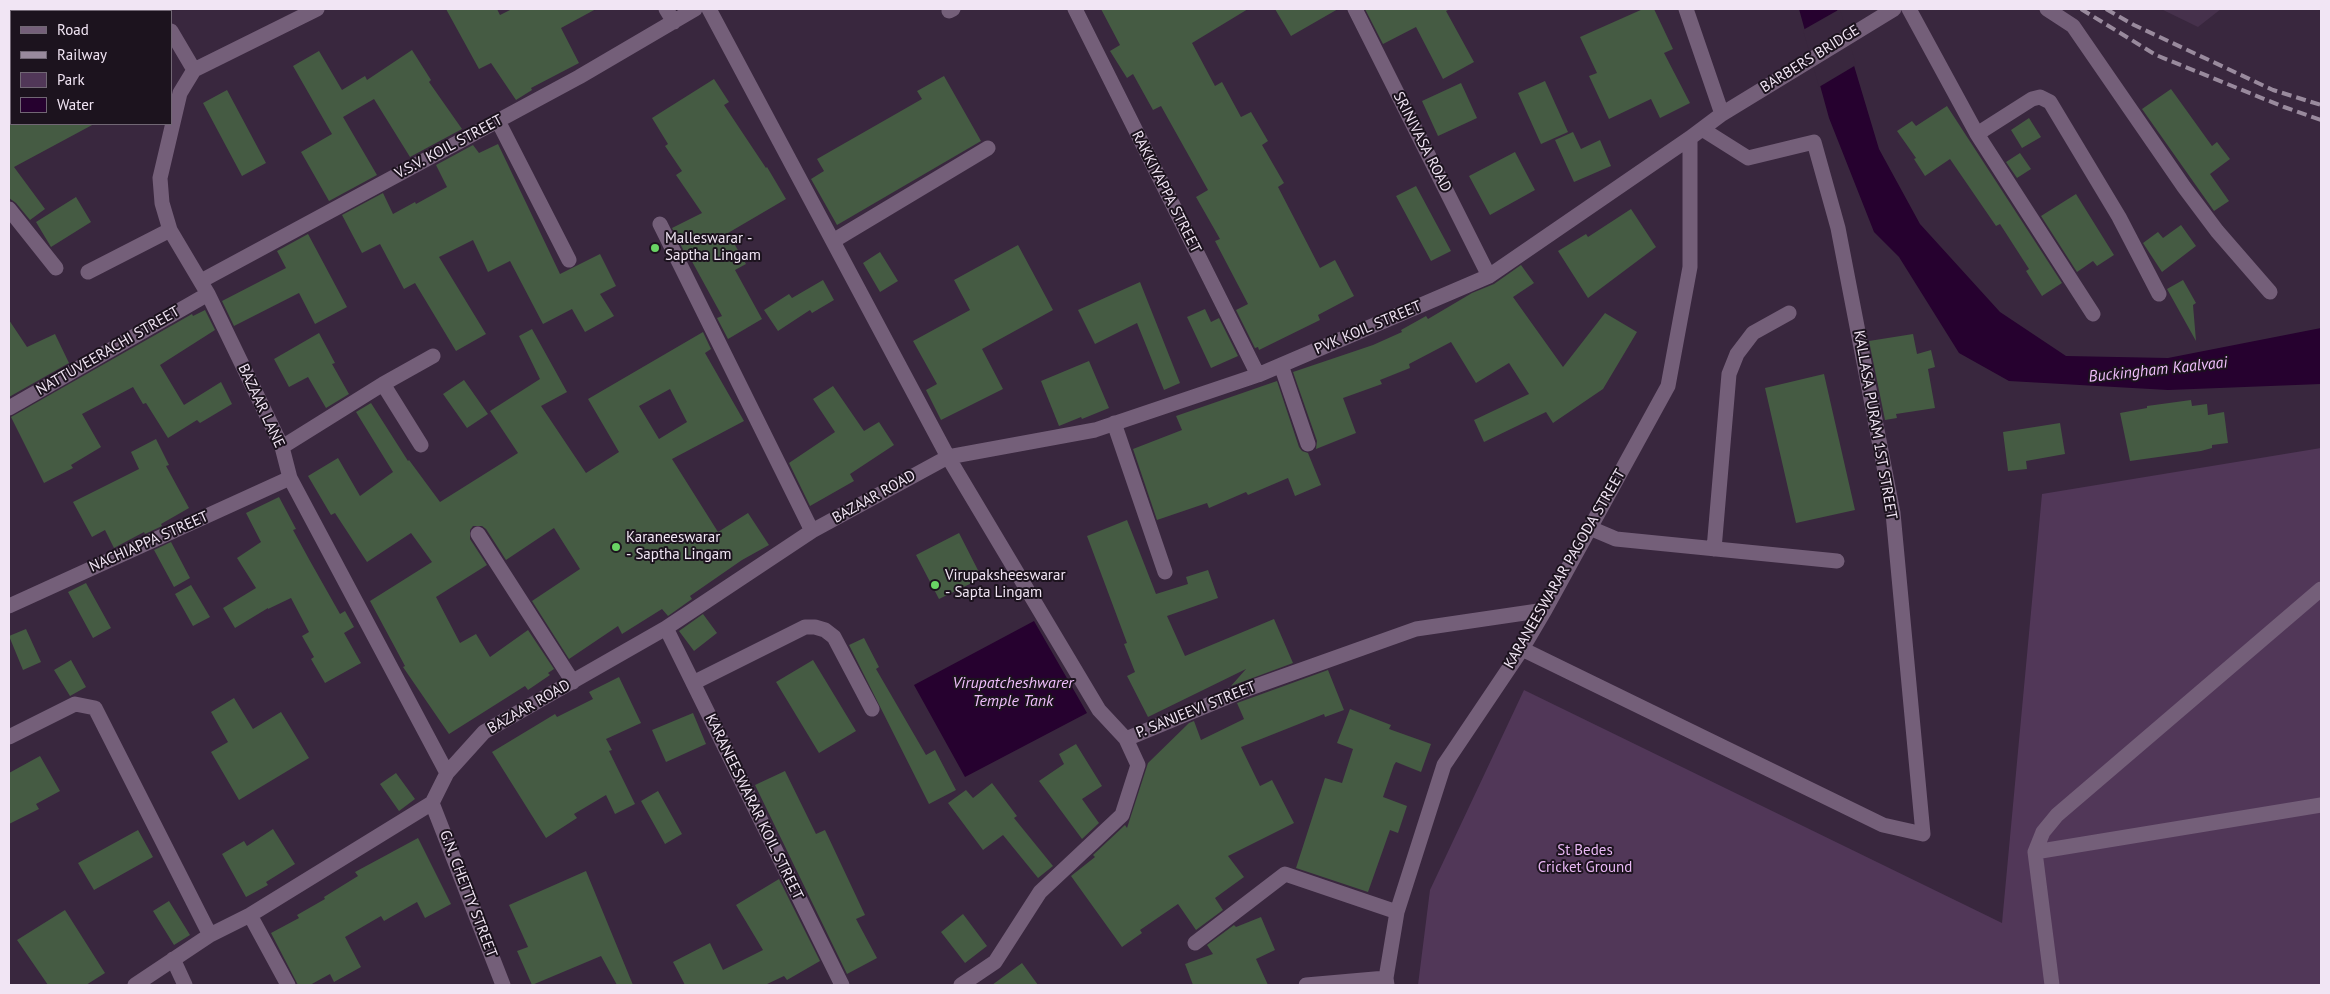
<!DOCTYPE html>
<html>
<head>
<meta charset="utf-8">
<style>
	body { margin:0 }
	#map { position:relative; width:2330px; height:994px; overflow:hidden; background:#39273e; font-family:"PT Sans",sans-serif }
	canvas { display:block }
	.frame { position:absolute; inset:0; border:10px solid #f1e5f4; pointer-events:none }
	.legend { position:absolute; left:10px; top:10px; width:162px; height:115px; box-sizing:border-box; background:#1c131e; border:1px solid #716774; margin:0; padding:6px 9px; list-style:none; font-size:15px; color:#f1e5f4 }
	.legend li { display:flex; align-items:center; gap:10px; height:25px }
	.legend b { width:25px; border:1px solid #716774 }
</style>
</head>
<body>
<div id="map">
<canvas width="2330" height="994"></canvas>
<div class="frame"></div>
<ul class="legend">
<li><b style="height:6px;background:#745f79"></b>Road</li>
<li><b style="height:6px;background:#998a9d"></b>Railway</li>
<li><b style="height:14px;background:#513758"></b>Park</li>
<li><b style="height:14px;background:#26012f"></b>Water</li>
</ul>
</div>
<script>
const ctx = document.querySelector('canvas').getContext('2d');
ctx.lineJoin = 'round';
function paint(path, color) { ctx.fillStyle = color; ctx.fill(path, 'evenodd'); }
const toPath = rows => new Path2D(rows.map(r => 'M' + r).join(''));
function stroke(path, color, width, dash) { ctx.strokeStyle = color; ctx.lineWidth = width; ctx.lineCap = dash ? 'butt' : 'round'; ctx.setLineDash(dash || []); ctx.stroke(path); }
function drawText(font, color, halo, rows, align = 'center') {
  ctx.font = font + ' "PT Sans",sans-serif'; ctx.lineWidth = 4; ctx.setLineDash([]); ctx.textBaseline = 'middle'; ctx.strokeStyle = halo; ctx.fillStyle = color; for (const [text, x, y, turn = 0] of rows) {
    ctx.save(); ctx.translate(x, y); ctx.rotate((+turn || 0) * Math.PI / 180); ctx.textAlign = isNaN(turn) ? turn : align; if (halo) ctx.strokeText(text, 0, 0); ctx.fillText(text, 0, 0); ctx.restore();
  }
}
paint(toPath([
	[2161,9,2221,9,2198,27]
]), '#46314c');
paint(toPath([
	[2321,448,2321,985,1418,985,1430,890,1524,690,2002,923,2042,494]
]), '#513758');
paint(toPath([
	[1799,9,1837,9,1879,149,1920,224,2000,312,2066,356,2168,358,2321,328,2321,384,2168,390,2009,381,1959,353,1899,257,1874,232,1829,118],
	[1034,621,1087,713,965,777,914,685]
]), '#26012f');
paint(toPath([
	[1840,9,1856,65,1819,87,1803,30]
]), '#39273e');
paint(toPath([
	[446,9,497,9,500,15,512,9,596,9,561,28,579,63,531,88,532,90,516,100,491,63,479,69],
	[1101,9,1248,9,1192,43,1215,86,1222,82,1241,117,1251,112,1268,141,1262,145,1284,183,1278,187,1320,268,1335,260,1354,296,1318,315,1320,320,1259,350,1258,347,1255,348,1236,310,1248,304,1215,241,1220,239,1196,197,1208,190,1161,106,1153,110,1133,74,1127,78,1110,51,1120,45],
	[1275,9,1338,9,1291,36],
	[1365,9,1450,9,1446,11,1474,62,1443,79,1416,27,1383,44],
	[1643,9,1654,9,1673,49,1664,53,1690,103,1660,118,1651,99,1609,119,1589,76,1597,73,1580,37],
	[412,50,431,80,429,82,462,129,410,157,374,99,343,117,377,175,329,201,301,152,332,134,293,66,319,51,342,90,365,76,367,80],
	[944,76,981,141,837,225,811,179,824,171,817,159,922,99,917,91],
	[714,79,729,102,724,105,766,168,767,167,786,199,728,233,746,264,735,270,762,319,728,339,717,318,722,316,689,256,687,257,672,228,702,213,676,175,682,171,665,146,668,144,652,118],
	[1545,81,1568,132,1541,144,1518,93],
	[1461,83,1477,118,1438,136,1422,101],
	[2171,89,2212,146,2217,142,2230,159,2210,174,2229,201,2214,211,2142,109],
	[227,90,266,163,242,176,203,103],
	[1947,106,2062,283,2042,296,2026,271,2029,269,2000,224,1996,226,1950,159,1925,176,1914,159,1916,158,1897,131,1912,121,1916,126],
	[2029,118,2041,137,2022,148,2011,130],
	[9,124,94,124,14,167,45,209,30,220,16,203,9,198],
	[1573,132,1581,149,1600,140,1611,166,1574,182,1555,140],
	[498,144,560,274,600,254,616,286,600,294,614,316,585,332,572,309,543,324,510,261,488,272,473,240,439,257,486,334,456,351,415,283,404,289,380,244,362,253,342,215,383,193,393,214,415,202,416,204,447,187,436,165,473,145,479,153],
	[1515,152,1535,190,1490,215,1469,176],
	[2020,153,2031,169,2017,178,2006,162],
	[1416,186,1451,251,1431,261,1396,196],
	[2076,194,2114,255,2097,266,2093,261,2077,272,2041,216],
	[76,197,91,222,51,247,36,222],
	[1631,209,1656,247,1588,298,1558,251,1586,234,1588,237],
	[2181,225,2196,246,2162,272,2143,243,2158,232,2163,238],
	[308,234,347,307,315,324,299,293,234,326,222,301,286,268,277,251],
	[1018,245,1053,310,982,349,1003,389,941,420,926,390,937,384,913,341,970,310,954,280],
	[880,252,898,281,880,292,863,263],
	[1521,265,1534,283,1513,297,1563,367,1605,313,1637,332,1603,389,1553,423,1546,412,1484,442,1474,420,1529,394,1509,363,1476,383,1451,342,1409,364,1410,368,1380,380,1382,384,1343,398,1356,433,1316,449,1317,441,1293,372,1373,345,1402,332,1401,330,1426,316,1428,319,1472,293,1494,284],
	[823,280,834,300,812,313,810,310,778,331,764,310,789,294,792,298],
	[2183,280,2196,303,2193,305,2196,341,2167,289],
	[1140,282,1180,383,1164,390,1137,323,1095,344,1078,310],
	[1205,309,1211,322,1219,318,1238,356,1211,368,1187,317],
	[205,310,215,330,160,365,184,405,221,382,232,404,200,423,197,420,168,438,146,403,143,404,133,387,82,414,101,447,71,465,73,468,44,483,11,417,192,314,193,316],
	[9,320,27,347,55,334,69,363,9,397],
	[532,329,567,392,541,406,586,473,619,452,588,399,703,332,711,349,705,353,744,421,672,459,718,532,748,513,769,545,742,560,690,596,692,599,668,616,662,609,622,634,618,626,569,659,532,601,580,569,554,528,506,560,486,529,482,526,473,526,470,530,470,539,487,565,436,597,460,643,476,634,490,657,528,630,554,669,548,673,550,675,528,690,525,686,449,734,403,667,405,666,370,601,432,562,411,533,367,562,335,513,331,515,308,476,338,458,360,496,393,472,356,412,371,403,408,461,409,460,440,502,518,453,490,411,540,379,519,336],
	[670,389,687,422,659,439,639,406],
	[319,333,335,363,332,364,349,394,326,408,308,377,289,387,274,359],
	[1913,334,1917,354,1931,350,1935,367,1928,369,1935,408,1896,414,1897,418,1885,420,1869,341],
	[1089,361,1109,408,1082,419,1081,417,1059,426,1041,381],
	[1824,374,1855,510,1796,523,1765,388],
	[464,380,488,414,467,428,443,394],
	[1277,381,1299,447,1302,451,1308,453,1321,485,1295,496,1288,478,1248,495,1246,492,1209,508,1207,503,1157,520,1133,449,1182,430,1176,416],
	[833,386,864,431,879,422,894,445,850,474,854,481,810,506,789,463,835,432,813,399],
	[2191,400,2192,406,2207,404,2208,415,2224,412,2228,443,2212,445,2212,448,2201,451,2130,461,2120,413,2147,408,2147,406],
	[2060,423,2065,454,2026,461,2027,469,2008,471,2003,432],
	[156,439,169,465,166,466,189,508,161,524,162,526,145,534,144,532,114,548,105,530,92,537,73,502,139,469,131,452],
	[279,497,296,529,293,530,310,561,340,614,345,611,354,627,344,633,361,663,325,683,311,659,314,657,302,636,309,632,291,598,268,609,268,608,235,628,223,608,256,588,237,558,261,542,246,513],
	[1127,520,1156,594,1188,584,1186,577,1208,570,1218,598,1167,616,1185,656,1274,619,1293,663,1231,686,1246,669,1148,717,1127,676,1135,672,1124,644,1127,643,1087,536],
	[959,533,982,578,939,599,916,555],
	[171,542,190,578,174,587,154,550],
	[86,583,111,628,93,638,68,592],
	[191,585,210,617,193,626,175,594],
	[703,614,717,633,694,651,679,631],
	[26,629,41,662,23,670,9,636],
	[864,638,879,667,876,669,926,755,935,750,956,790,929,804,849,645],
	[71,660,86,687,70,696,54,670],
	[813,660,856,731,819,753,776,682],
	[1328,670,1344,710,1325,717,1324,714,1241,747,1260,786,1272,780,1294,823,1228,856,1244,877,1215,898,1223,910,1196,930,1178,904,1140,930,1142,933,1122,947,1071,876,1095,857,1093,855,1125,825,1127,828,1148,763,1189,723,1194,721,1201,740,1244,719,1237,703],
	[619,677,641,723,606,739,612,750,609,751,635,804,615,814,606,795,574,814,577,818,546,838,492,752,555,714,557,717,593,699,589,692],
	[234,698,253,729,281,712,309,758,239,800,211,752,228,742,211,712],
	[1350,709,1391,725,1389,729,1431,744,1421,772,1396,762,1394,765,1383,797,1407,806,1398,833,1390,830,1368,892,1296,868,1325,778,1342,783,1353,749,1337,743],
	[693,713,706,744,666,762,652,730],
	[1076,744,1102,786,1082,799,1099,823,1082,839,1039,781,1064,764,1059,754],
	[40,756,60,791,36,804,39,809,9,824,9,773],
	[785,771,816,834,825,830,865,915,856,919,877,958,847,974,755,785],
	[396,773,415,799,399,811,380,784],
	[992,783,1017,816,1014,818,1053,866,1038,878,1003,835,983,850,948,803,966,790,973,798],
	[658,791,682,834,665,844,641,801],
	[273,829,295,864,266,882,268,885,246,897,222,854,244,841,247,846],
	[138,830,153,857,94,890,78,863],
	[418,838,451,904,425,918,417,902,384,921,381,916,345,937,361,967,334,982,330,974,310,985,298,985,271,933,299,918,297,915,325,899,324,897,358,876,355,872],
	[586,871,633,985,617,985,601,956,532,985,517,951,528,947,509,905],
	[779,879,820,961,787,980,784,976,765,985,685,985,673,962,710,943,723,970,763,950,736,905],
	[169,901,190,935,174,945,153,911],
	[65,910,105,973,86,985,48,985,17,940],
	[963,914,987,946,965,963,941,932],
	[1261,917,1275,950,1256,959,1268,985,1193,985,1185,964,1213,954,1207,945,1234,925,1236,927],
	[1022,963,1038,985,992,985]
]), '#455b43');
stroke(toPath([
	[158,9,160,11],
	[666,9,674,22],
	[709,9,948,457,1099,710,1126,739],
	[1075,9,1258,375],
	[1355,9,1489,276],
	[1686,9,1722,114],
	[1909,9,1977,134,2093,314],
	[2047,9,2073,26,2184,187,2217,231,2270,292],
	[949,11,953,9],
	[171,31,194,70,180,93,160,178,162,203,170,230,208,294,282,447,290,478,447,773],
	[194,70,317,9],
	[498,121,569,260],
	[1977,134,2032,99,2040,97,2050,102,2119,217,2159,294],
	[9,209,56,268],
	[660,224,812,531],
	[833,241,988,148],
	[88,272,170,230],
	[201,281,579,77,695,9],
	[1281,365,1308,444],
	[383,384,421,445],
	[9,408,208,294],
	[1114,423,1165,572],
	[282,447,383,384,433,356],
	[1590,528,1616,539,1837,561],
	[478,534,573,682],
	[1714,549,1729,374,1737,354,1753,333,1789,313],
	[9,606,290,478],
	[666,628,842,985],
	[1522,649,1883,825,1923,834,1893,513,1838,228,1814,142,1748,158,1702,129],
	[693,683,805,627,815,627,825,630,834,637,872,709],
	[9,737,75,704,95,708,210,935],
	[432,803,503,985],
	[2035,852,2321,805],
	[250,915,288,985],
	[1195,943,1285,874,1397,912],
	[173,959,185,985],
	[135,985,210,935,250,915,432,803,447,773,484,732,666,628,812,531,948,457,1095,430,1258,375,1489,276,1690,138,1722,114,1894,9],
	[961,985,995,962,1040,892,1122,815,1138,765,1126,739,1242,691,1416,629,1545,610],
	[1306,985,1386,978],
	[1387,985,1386,978,1397,912,1444,765,1522,649,1545,610,1668,386,1690,267,1690,138],
	[2052,985,2035,852,2043,832,2057,815,2321,589]
]), '#745f79', 15);
stroke(toPath([
	[2081,9,2156,55,2284,107,2321,120],
	[2106,9,2134,25,2273,90,2321,105]
]), '#998a9d', 4, [10, 5]);
for (const [x, y, r, color] of [
	[655,248,5,"#69d464"],
	[616,547,5,"#69d464"],
	[935,585,5,"#69d464"]
]) { const dot = new Path2D(); dot.arc(x, y, r, 0, 2 * Math.PI); ctx.fillStyle = color; ctx.fill(dot); stroke(dot, '#1c131e', 2); }
drawText('15px', '#f1e5f4', '#1c131e', [
	["BARBERS BRIDGE",1810,59,-32],
	["SRINIVASA ROAD",1422,142,63],
	["V.S.V. KOIL STREET",449,147,-28],
	["RAKKIYAPPA STREET",1166,192,63],
	["PVK KOIL STREET",1368,328,-23],
	["NATTUVEERACHI STREET",108,351,-30],
	["BAZAAR LANE",261,406,65],
	["KALLASA PURAM 1ST STREET",1875,425,80],
	["BAZAAR ROAD",874,497,-29],
	["NACHIAPPA STREET",149,542,-24],
	["KARANEESWARAR PAGODA STREET",1565,569,-60],
	["BAZAAR ROAD",529,707,-30],
	["P. SANJEEVI STREET",1196,710,-22],
	["KARANEESWARAR KOIL STREET",754,807,64],
	["G.N. CHETTY STREET",468,894,69]
]);
drawText('15px', '#f1e5f4', '#1c131e', [
	["Malleswarar -",665,239],
	["Saptha Lingam",665,256],
	["Karaneeswarar",626,538],
	["- Saptha Lingam",626,555],
	["Virupaksheeswarar",945,576],
	["- Sapta Lingam",945,593]
], 'left');
drawText('15px', '#e9b8f5', '#1c131e', [
	["St Bedes",1585,851],
	["Cricket Ground",1585,868]
]);
drawText('italic 16px', '#efbefb', '#1c131e', [
	["Buckingham Kaalvaai",2158,370,-6],
	["Virupatcheshwarer",1013,683],
	["Temple Tank",1013,701]
]);
</script>
</body>
</html>
